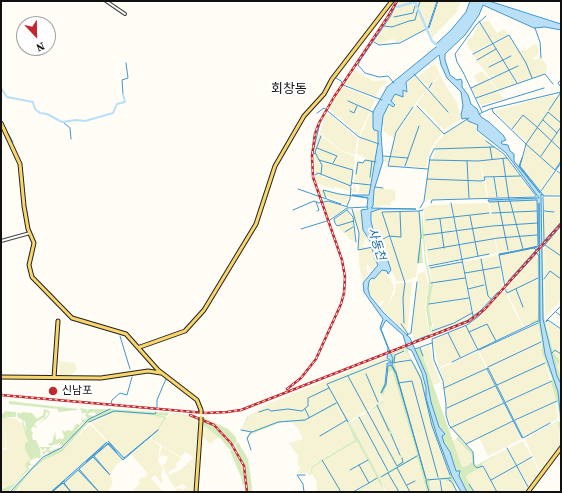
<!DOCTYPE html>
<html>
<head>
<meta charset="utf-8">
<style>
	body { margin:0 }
	#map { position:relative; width:562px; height:493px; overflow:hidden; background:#fffdf5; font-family:"Source Serif 4",serif }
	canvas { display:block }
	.frame { position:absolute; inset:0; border:2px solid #111; pointer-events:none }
	.north { position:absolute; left:16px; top:16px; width:40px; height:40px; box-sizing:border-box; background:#fff; border:1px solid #a0a0a0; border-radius:50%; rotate:158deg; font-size:11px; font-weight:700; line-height:16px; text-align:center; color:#111 }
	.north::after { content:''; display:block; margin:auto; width:14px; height:18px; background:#c4262e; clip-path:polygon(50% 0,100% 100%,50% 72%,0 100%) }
</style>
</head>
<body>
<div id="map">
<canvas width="562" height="493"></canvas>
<div class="frame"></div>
<div class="north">N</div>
</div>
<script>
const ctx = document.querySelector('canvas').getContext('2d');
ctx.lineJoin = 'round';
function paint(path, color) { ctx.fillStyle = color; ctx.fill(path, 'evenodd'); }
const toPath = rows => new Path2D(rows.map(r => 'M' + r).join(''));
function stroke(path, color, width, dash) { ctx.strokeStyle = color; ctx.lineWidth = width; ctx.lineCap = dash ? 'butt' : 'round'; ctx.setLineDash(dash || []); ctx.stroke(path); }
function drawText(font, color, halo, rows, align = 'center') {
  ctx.font = font + ' "Source Serif 4","Noto Sans KR",serif'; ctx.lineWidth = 4; ctx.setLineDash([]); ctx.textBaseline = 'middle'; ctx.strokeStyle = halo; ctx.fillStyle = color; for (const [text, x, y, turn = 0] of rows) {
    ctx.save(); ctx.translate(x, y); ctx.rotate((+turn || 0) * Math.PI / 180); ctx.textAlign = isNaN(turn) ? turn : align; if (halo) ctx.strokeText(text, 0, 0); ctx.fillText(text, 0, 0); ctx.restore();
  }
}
paint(toPath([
	[399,1,420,1,418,7,416,7,427,29,399,42,395,43,394,39,388,40,388,36,388,41,377,44,375,40,378,35,397,7,403,6,397,7],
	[421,1,436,1,428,28,418,8],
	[438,1,461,1,456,13,432,38,430,29],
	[489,20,497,33,504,29,509,35,493,42,481,23],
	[480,23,492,42,473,53,466,43,472,37],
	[509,36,524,61,519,51,523,49,528,50,529,48,536,43,539,51,537,56,532,58,534,60,540,58,547,64,546,73,532,78,527,66,532,78,518,83,504,60,507,58,503,59,493,43],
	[493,43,503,60,489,67,503,60,509,70,507,71,509,70,517,84,498,90,490,79,501,73,490,78,477,61,479,59,477,60,472,54],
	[435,64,440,74,429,87,418,77,423,73,429,80,423,72],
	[355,70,367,78,375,81,384,80,389,82,382,86,375,97,345,84],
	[482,71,489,79,479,84,489,79,497,90,484,95,498,91,504,99,481,105,477,99,481,96,477,97,471,88,478,84,473,76],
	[414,75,428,88,410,110,394,138,392,137,383,131,384,128,382,124,383,117,389,104,393,107,395,105,392,101,396,93,400,96,404,95,403,90,407,92,409,88,406,87,406,83],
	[440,75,447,88,457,102,461,119,444,130,417,103,427,91,449,112,428,90],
	[343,86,375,100,370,110,347,101,370,111,359,135,328,108],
	[561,94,561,149,544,134,561,150,561,161,555,169,553,168,554,170,540,191,520,165,529,140,527,143,494,111,549,96,558,97],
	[416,106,442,133,433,145,428,156,426,168,406,166,406,164,405,166,390,166,389,160,387,163,384,162,384,157,401,158,390,156,393,145,397,133],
	[371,111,373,112,374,116,373,130,378,131,378,143,360,137],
	[327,112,357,138,355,155,341,150,320,133,320,131],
	[468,119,473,124,478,125,475,130,506,158,490,160,507,159,535,196,509,197,508,192,508,197,498,198,495,178,506,177,506,175,505,176,484,177,480,161,483,161,480,161,483,180,472,181,484,181,487,198,469,199,468,167,468,180,466,181,468,181,468,199,427,200,424,202,430,160,432,160,436,149,434,149,435,145,447,131],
	[318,133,341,151,354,156,355,162,354,169,351,170,353,171,351,186,321,175,320,172,320,175,322,176,351,187,350,191,334,187,334,189,316,183,315,176,318,173,315,175,314,151],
	[359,138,378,144,375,161,372,161,375,162,370,184,368,185,370,186,368,194,352,192,354,184,355,184,356,191,359,192,359,189,360,184,354,183,356,163,363,163,366,158,357,154],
	[556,172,561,176,561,195,544,196,542,191],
	[485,178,494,178,496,197,488,198],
	[318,188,333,193,349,196,348,203,347,204,326,196,326,197,320,195],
	[375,188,396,190,395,200,391,202,391,205,373,207],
	[544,198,561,198,561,222,544,241,544,212,551,212,544,211],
	[537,200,538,223,535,223,538,224,537,247,498,253,493,225,488,226,493,226,497,253,462,259,460,246,462,245,460,244,457,232,463,230,456,230,451,204,488,203,491,215,491,213,496,213,491,212,489,202],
	[323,202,329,202,347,207,329,219],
	[450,204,455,229,451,231,456,233,461,259,429,266,424,235,437,233,424,234,424,209,430,205],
	[360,210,364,233,370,241,368,242,365,239,363,247,372,248,374,258,378,265,373,270,371,269,370,265,366,265,367,271,370,272,363,282,359,264,359,233,352,211],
	[382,210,385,222,383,212,399,211,400,216,400,212,419,211,421,237,416,277,405,281,398,262,404,281,396,281,394,274,393,274,387,258,378,242,390,237,395,251,391,236,386,227,389,236,377,239,372,221,372,211],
	[347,211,353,219,355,242,349,239,345,232,343,233,334,220],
	[561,228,561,301,545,317,544,247,557,231,560,232,559,230],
	[534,248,535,251,505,284,499,255],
	[537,254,538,278,520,287,538,279,538,319,524,327,507,293,506,288],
	[498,255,503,286,474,316,463,262],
	[462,262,469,297,430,304,433,284,438,283,432,283,430,268],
	[383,270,387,271,386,274,392,282,394,289,388,304,395,293,396,284,412,282,407,334,381,308,384,300,378,304,369,292,369,281],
	[425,271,428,284,425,306,429,335,414,340,412,333,418,274],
	[504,290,523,328,479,349,471,336,477,349,439,368,432,339,448,333,450,337,448,333,466,326,479,316],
	[468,298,473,316,459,324,432,335,434,330,429,305],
	[548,321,561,330,561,353,555,349,554,351,555,350,561,354,561,377,557,366,559,360,553,353,549,336,546,322],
	[538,323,541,342,524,350,541,343,545,362,538,366,545,363,551,381,505,402,479,351],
	[430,345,433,363,441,382,433,385,421,349],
	[405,349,420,378,433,430,450,475,449,478,426,479,395,365,395,363,408,361,395,362,395,353],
	[478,351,486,368,475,374,486,369,495,386,471,397,495,386,504,403,451,427,447,415,447,408,450,407,447,408,444,382,439,369],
	[387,356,385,382,380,396,382,401,348,422,334,398,336,402,305,419,281,421,252,432,242,430,249,416,265,405],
	[59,361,75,363,77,369,71,375,60,375],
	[392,370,417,455,404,462,392,433,378,406,383,400,382,395,384,394,388,373],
	[551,382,556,401,515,420,506,402],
	[556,402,558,419,524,437,515,421],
	[504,403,513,421,466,443,460,439,451,428],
	[336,404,355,440,314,464,311,466,309,474,307,473,298,473,300,466,298,465,298,456,289,443,303,439,298,428,290,422,304,421],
	[377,406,403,462,379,477,350,423],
	[116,412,152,415,164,418,158,430,124,458,91,423],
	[170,414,181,414,198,420,195,468,189,462,193,458,189,454,185,452,181,457,151,439],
	[8,418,17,419,17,421,23,423,28,441,25,447,30,459,26,465,27,469,14,484,1,488,1,450,11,449,7,449,4,424,6,448,1,449,1,420],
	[513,422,521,439,488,456,479,437],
	[559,422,560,444,540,471,525,439],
	[90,424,107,442,51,492,16,492,32,471,48,459,62,452],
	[203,425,219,436,210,444,203,437],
	[150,439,160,446,158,461,163,468,161,474,163,481,161,483,155,475,151,478,163,492,135,492,133,490,140,483,138,481,141,477,144,478,148,474,131,454],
	[454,440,456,440,472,455,472,462,467,466,462,467,452,442],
	[357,441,377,478,353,492,317,492,316,480,311,473,313,467],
	[523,441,532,457,516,465,508,449],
	[108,444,123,460,117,464,110,475,113,483,108,492,53,492,78,470,85,477,79,469],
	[162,446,181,458,175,465,177,467,168,472,169,475,180,470,189,462,195,469,194,492,176,492,175,489,181,488,182,491,186,487,182,484,175,488,168,477,162,464,165,465,168,457,162,455,159,458],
	[507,449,527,488,524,492,498,492,491,480,509,469,490,480,497,492,474,492,466,476,482,466,489,478,483,463],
	[417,457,427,492,387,492,379,478],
	[532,458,539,472,528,487,517,466],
	[377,479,385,492,355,492,369,484],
	[439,480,442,490,440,480,450,482,453,481,459,492,431,492,429,481]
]), '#f6f3d4');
paint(toPath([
	[422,207,426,259,431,282,429,289,432,281,429,268,433,284,429,308,433,331,432,335,432,328,430,325,431,330,430,335,426,308,429,280,425,261,423,239,421,239,423,263,418,263,417,259,421,237,420,230,420,211,422,237],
	[561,225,543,247,544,317,553,352,560,361,557,366,561,377,561,384,557,376,543,319,542,246],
	[540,249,540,322,545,354,558,392,561,420,561,439,558,422,525,439,558,421,560,422,557,399,556,401,551,382,553,381,542,353,542,343,538,323,539,318,538,321,531,324,530,322,538,319,538,316,539,274,538,278,537,259,538,257,539,262,538,250],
	[407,347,409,355,422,377,437,436,452,476,461,492,453,481,450,482,440,479,429,481,431,492,427,492,417,457,379,478,387,492,381,483,385,492,377,479,353,492,377,478,357,441,313,467,311,473,310,475,309,475,312,467,310,467,355,440,346,421,320,436,346,421,337,404,304,421,282,422,251,434,248,439,251,450,247,438,250,432,241,431,247,417,251,414,254,411,249,416,242,430,252,432,281,421,305,419,337,402,358,440,349,423,359,417,350,423,379,477,403,462,377,407,368,411,383,401,380,392,385,382,386,365,385,384,381,393,386,385,388,365,391,365,396,374,392,365,392,353],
	[405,349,420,377,432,426,450,472,449,478,426,479,395,365,395,363,408,361,395,363,395,353],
	[392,370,417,455,404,462,391,434,392,432,378,406,383,402,382,395,384,394,388,373],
	[420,348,462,467,467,466,472,462,472,455,456,439,458,437,473,453,473,462,475,466,507,449,483,463,482,466,466,476,473,492,467,492,459,476,461,473,456,471,450,452,444,443,442,436,444,433,439,427,431,402,426,374,415,350],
	[9,401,78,409,77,410,58,412,58,409,9,404],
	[80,408,87,409,87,412,89,409,109,409,96,415,95,412,89,413,88,415,94,416,83,423,73,434,89,419,110,409,156,412,156,414,157,412,178,413,200,419,196,476,198,420,181,414,169,413,167,416,159,415,167,417,158,430,150,438,134,450,125,460,132,451,156,432,164,418,152,415,116,412,89,422,62,452,45,460,32,470,15,492,11,492,31,468,49,453,48,451,43,455,42,452,47,450,46,448,42,450,40,447,52,447,49,449,50,451,61,447,57,451,66,444,71,436,62,446,60,443,50,446,48,443,52,443,55,431,56,439,57,440,60,438,60,439,63,439,64,437,62,430,66,432,66,430,72,431,77,423,79,425,82,422,82,418,84,420,87,418,85,415,87,413,83,413,83,415],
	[44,409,49,411,50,413,47,418,38,424,46,417,49,413,46,412,45,417,36,422,34,425,37,426,36,428,33,426,31,430,33,433,32,435,33,440,36,440,40,449,41,457,39,459,37,457,31,460,29,462,32,465,28,466,29,469,8,492,1,492,1,489,14,484,27,469,25,464,30,459,25,449,25,444,28,441,25,433,22,420,8,418,1,420,4,418,1,418,1,414,4,413,5,411,16,412,16,417,4,417,23,420,26,432,25,421,17,417,18,412,21,414,22,412,32,413,37,419,43,415],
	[203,417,228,429,235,436,237,441,235,445,238,442,248,459,252,487,248,487,252,487,252,492,248,492,246,473,236,446,220,429,203,419],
	[203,420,221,431,233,448,230,450,220,438,203,425,203,437,201,434],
	[234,448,245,474,246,483,242,485,242,479,230,451]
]), '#d5ebbd');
const water = toPath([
	[470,1,489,1,561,24,561,30,545,27,534,28,483,5,479,15,465,35,445,54,445,60,450,75,457,80,461,79,462,81,462,87,468,95,471,104,477,109,481,117,489,122,503,135,506,140,501,142,502,144,508,145,510,151,514,154,514,161,540,193,519,166,522,158,520,166,544,196,541,194,543,319,557,376,561,384,561,420,558,392,545,354,540,322,539,203,539,247,536,250,534,248,499,255,538,246,537,200,489,202,488,200,539,198,506,153,477,130,478,125,468,121,467,118,462,119,461,115,463,106,461,92,447,78,441,65,439,55,406,82,407,92,403,90,403,97,395,94,391,101,395,105,393,107,389,104,383,116,381,134,383,161,374,190,373,206,371,208,416,209,380,209,371,212,371,221,375,237,387,258,391,270,388,274,387,271,382,270,374,279,372,278,369,281,368,289,370,296,383,312,410,338,426,374,431,402,439,427,445,434,442,436,444,443,450,452,456,471,460,471,459,476,467,492,461,492,452,476,437,436,426,398,426,388,422,373,412,351,407,348,403,335,386,320,381,329,393,359,392,365,396,372,426,479,396,374,391,365,388,366,386,385,381,393,385,384,387,365,387,363,391,363,391,361,387,358,388,348,380,328,383,319,364,292,363,283,378,265,375,259,370,241,363,230,361,210,368,209,367,206,368,198,352,195,369,195,378,143,378,131,374,130,373,127,373,112,387,87,436,47,438,46,436,44,451,30,466,12,470,1],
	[158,430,123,460,108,444,94,456,110,475,93,457,79,469,99,492,78,470,64,483,71,492,63,483,52,492,65,480,51,492,107,442,86,462,108,443,117,453,108,441,124,458,158,430]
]);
paint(water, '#b9e0f7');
stroke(water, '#3f96cf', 1);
stroke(toPath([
	[394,17,413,13,415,6],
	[479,21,517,83],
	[384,26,392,27,409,21,415,20,420,1],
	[429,28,438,1],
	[535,28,540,42,541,58],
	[374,42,379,45,400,43,428,28,437,1],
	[473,54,509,35,526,63,532,78],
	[477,60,496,49],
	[489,67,511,56],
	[414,74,448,112],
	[336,78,341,81,343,85,382,100],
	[561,80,558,83,561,87],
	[394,83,388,76,379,77,365,73,358,65,361,59,390,17,398,1],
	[429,88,432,83],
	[471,88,518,66],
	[123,94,122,80,128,78,126,63],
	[476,98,545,74,553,84],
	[348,101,373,112],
	[417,106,444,134,469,118],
	[413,107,396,132,388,166,428,169],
	[482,107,544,88],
	[492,108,493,112,526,144,522,159],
	[549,110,561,92],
	[350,111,354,113,357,106],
	[482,112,463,72,457,62,455,54,476,25,486,16],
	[317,113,324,108,359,137,379,144],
	[479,114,490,109,561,92],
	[543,120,557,133],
	[63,122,70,128,71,139],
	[561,123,548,112,526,144,555,170,561,161],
	[3,125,13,142],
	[538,128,561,150],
	[512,129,523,115,537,127],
	[486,141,504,154,536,196],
	[490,147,492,159],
	[317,148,337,156,333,163],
	[315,154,313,152,320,123],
	[383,156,408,158],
	[541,156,561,127],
	[503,159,509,200],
	[319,160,322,165,321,174],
	[430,160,478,161,507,158],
	[467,161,469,198],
	[405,166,419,126],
	[557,171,561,174],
	[356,174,358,162,363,163,365,160,376,162],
	[315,175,318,173,351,186,353,170,319,160,315,152,321,136],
	[370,177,372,161],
	[494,177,497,197],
	[427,179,481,181,485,180,484,177,520,176],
	[352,183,371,185],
	[375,187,383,188],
	[298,189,341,204],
	[541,191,561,163],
	[544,196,561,196],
	[543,197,544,241],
	[326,198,323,190,339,194,368,198],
	[498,201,508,250],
	[510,201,523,249],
	[316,202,319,210,317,211],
	[431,203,432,200,536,197],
	[451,203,473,316],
	[347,206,350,199,351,188,350,187],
	[420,208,424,201,430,157,434,149,494,147],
	[352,209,359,233,358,250,373,247],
	[293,210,314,201,319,203,328,201,348,207],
	[347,210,334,219,335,223,337,226,354,221],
	[347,210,353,217,356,242],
	[544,211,554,212],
	[492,213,537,211],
	[470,216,478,256],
	[440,219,444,248],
	[426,220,489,213],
	[301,229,330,220,347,208,367,207],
	[345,232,353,227],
	[424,235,492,226,538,223],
	[377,242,389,236,401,237,400,212],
	[543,242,561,222],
	[545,245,561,256],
	[543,247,561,226],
	[428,250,498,238,537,235],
	[499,254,537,247],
	[499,255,505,287],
	[481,259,488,296,491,299],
	[418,263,421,236,419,211,423,210],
	[429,266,489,254],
	[430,268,462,262],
	[465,273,500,267],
	[544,279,550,271,561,279],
	[508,281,537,249],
	[431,283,465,278],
	[468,289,484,285],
	[505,289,507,293,538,278],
	[516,289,523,307],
	[429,304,469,298],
	[556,312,561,316],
	[546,321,561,306],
	[546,322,548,320,561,329],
	[404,323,403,298,405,283,382,212,419,211],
	[401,324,408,334,407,335],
	[466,326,478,350],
	[432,331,454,323,472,313],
	[469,332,487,324,496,341],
	[448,333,460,357],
	[407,335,411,333,417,282],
	[120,336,130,369],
	[429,336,468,320,480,311,498,292],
	[414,341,429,335],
	[420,348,423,356],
	[415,349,432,343],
	[479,350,538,323],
	[552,353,555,350,561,354],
	[394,362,395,355,404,351],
	[452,362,538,321],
	[392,363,411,360,414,365,421,379,432,426,450,475],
	[488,367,541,342],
	[487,369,522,438],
	[366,374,378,402],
	[348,376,397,466,403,462,402,458],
	[398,383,412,381,438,477],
	[497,385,545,363],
	[444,388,488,368,523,438,550,423],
	[506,402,552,381],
	[111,404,112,400,120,393,127,395,132,377],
	[377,405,389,431],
	[157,407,157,400,166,379],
	[447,408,495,386],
	[305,409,309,417],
	[259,412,268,409,271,411,288,409,302,411,308,406,308,398,329,388],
	[359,417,388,471],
	[515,420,557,401],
	[89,422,114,411,155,414,156,412],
	[348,422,327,384,387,360,390,362],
	[450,428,504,403],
	[241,430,252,432,278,422,305,420,336,403],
	[251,432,247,438,251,450],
	[391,434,400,455],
	[320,436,347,420],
	[466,444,513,421],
	[507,448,528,487],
	[322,460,341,492],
	[397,468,410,492],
	[350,470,368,460],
	[388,473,399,492],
	[381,477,417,456],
	[426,480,451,478],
	[440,480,442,492],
	[449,480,452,482,457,492],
	[491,480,532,457],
	[426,481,429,492],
	[369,483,377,478],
	[469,484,474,492],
	[407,485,415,481],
	[10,492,43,457,61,448,89,419,110,409],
	[304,492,303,484,297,475,305,475],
	[353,492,369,483,359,465],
	[497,492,483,466,477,468,474,465,473,452,449,425,446,415,446,404,443,381,434,360,432,339,467,325,479,316,537,253,539,257,539,322]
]), '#3f96cf', 1);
stroke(toPath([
	[1,88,7,97,33,102,35,109,40,113,47,114,62,122,76,120,85,121,113,113,117,104,125,102,123,94]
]), '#b9e0f7', 2);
stroke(toPath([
	[397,7,415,2,432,41,439,47]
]), '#b9e0f7', 2.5);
const minor = toPath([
	[106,1,125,14],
	[1,241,30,233]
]);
const major = toPath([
	[1,123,20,164,24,206,28,229,34,243,29,265,32,277,72,318,126,334,158,370,197,400,201,410],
	[140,347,185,331,204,310,256,224,275,166,304,116,324,94,332,79,392,1],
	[1,377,101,378,148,371,161,373],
	[54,378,58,321],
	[196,492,201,421],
	[528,492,561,448]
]);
stroke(minor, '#444', 4);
stroke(major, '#222', 5);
stroke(minor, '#fff', 2);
stroke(major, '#f9d66b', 3);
const rail = toPath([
	[287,389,301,378,316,359,341,304,344,293,345,277,342,260,313,177,312,156,315,134,319,123,334,97,387,18,397,1],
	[1,395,205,413,227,412,241,410,469,321,485,309,561,224],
	[190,415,214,425,231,443,244,466,247,492]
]);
stroke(rail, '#c4262e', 2.5);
stroke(rail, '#fff', 1, [3]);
const majorBridge = toPath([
	[201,410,201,413],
	[201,417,201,421]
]);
stroke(majorBridge, '#222', 5, []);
stroke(majorBridge, '#f9d66b', 3);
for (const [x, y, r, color] of [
	[53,391,5,"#c4262e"]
]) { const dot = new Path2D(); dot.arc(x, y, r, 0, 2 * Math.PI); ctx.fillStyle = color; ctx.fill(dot); stroke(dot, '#fff', 1.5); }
drawText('11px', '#111', '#fff', [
	["신남포",62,391]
], 'left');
drawText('italic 12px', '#1768a6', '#fff', [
	["사동천",376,244,72]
]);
drawText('13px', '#111', '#fff', [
	["회창동",289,90]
]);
</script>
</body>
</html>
